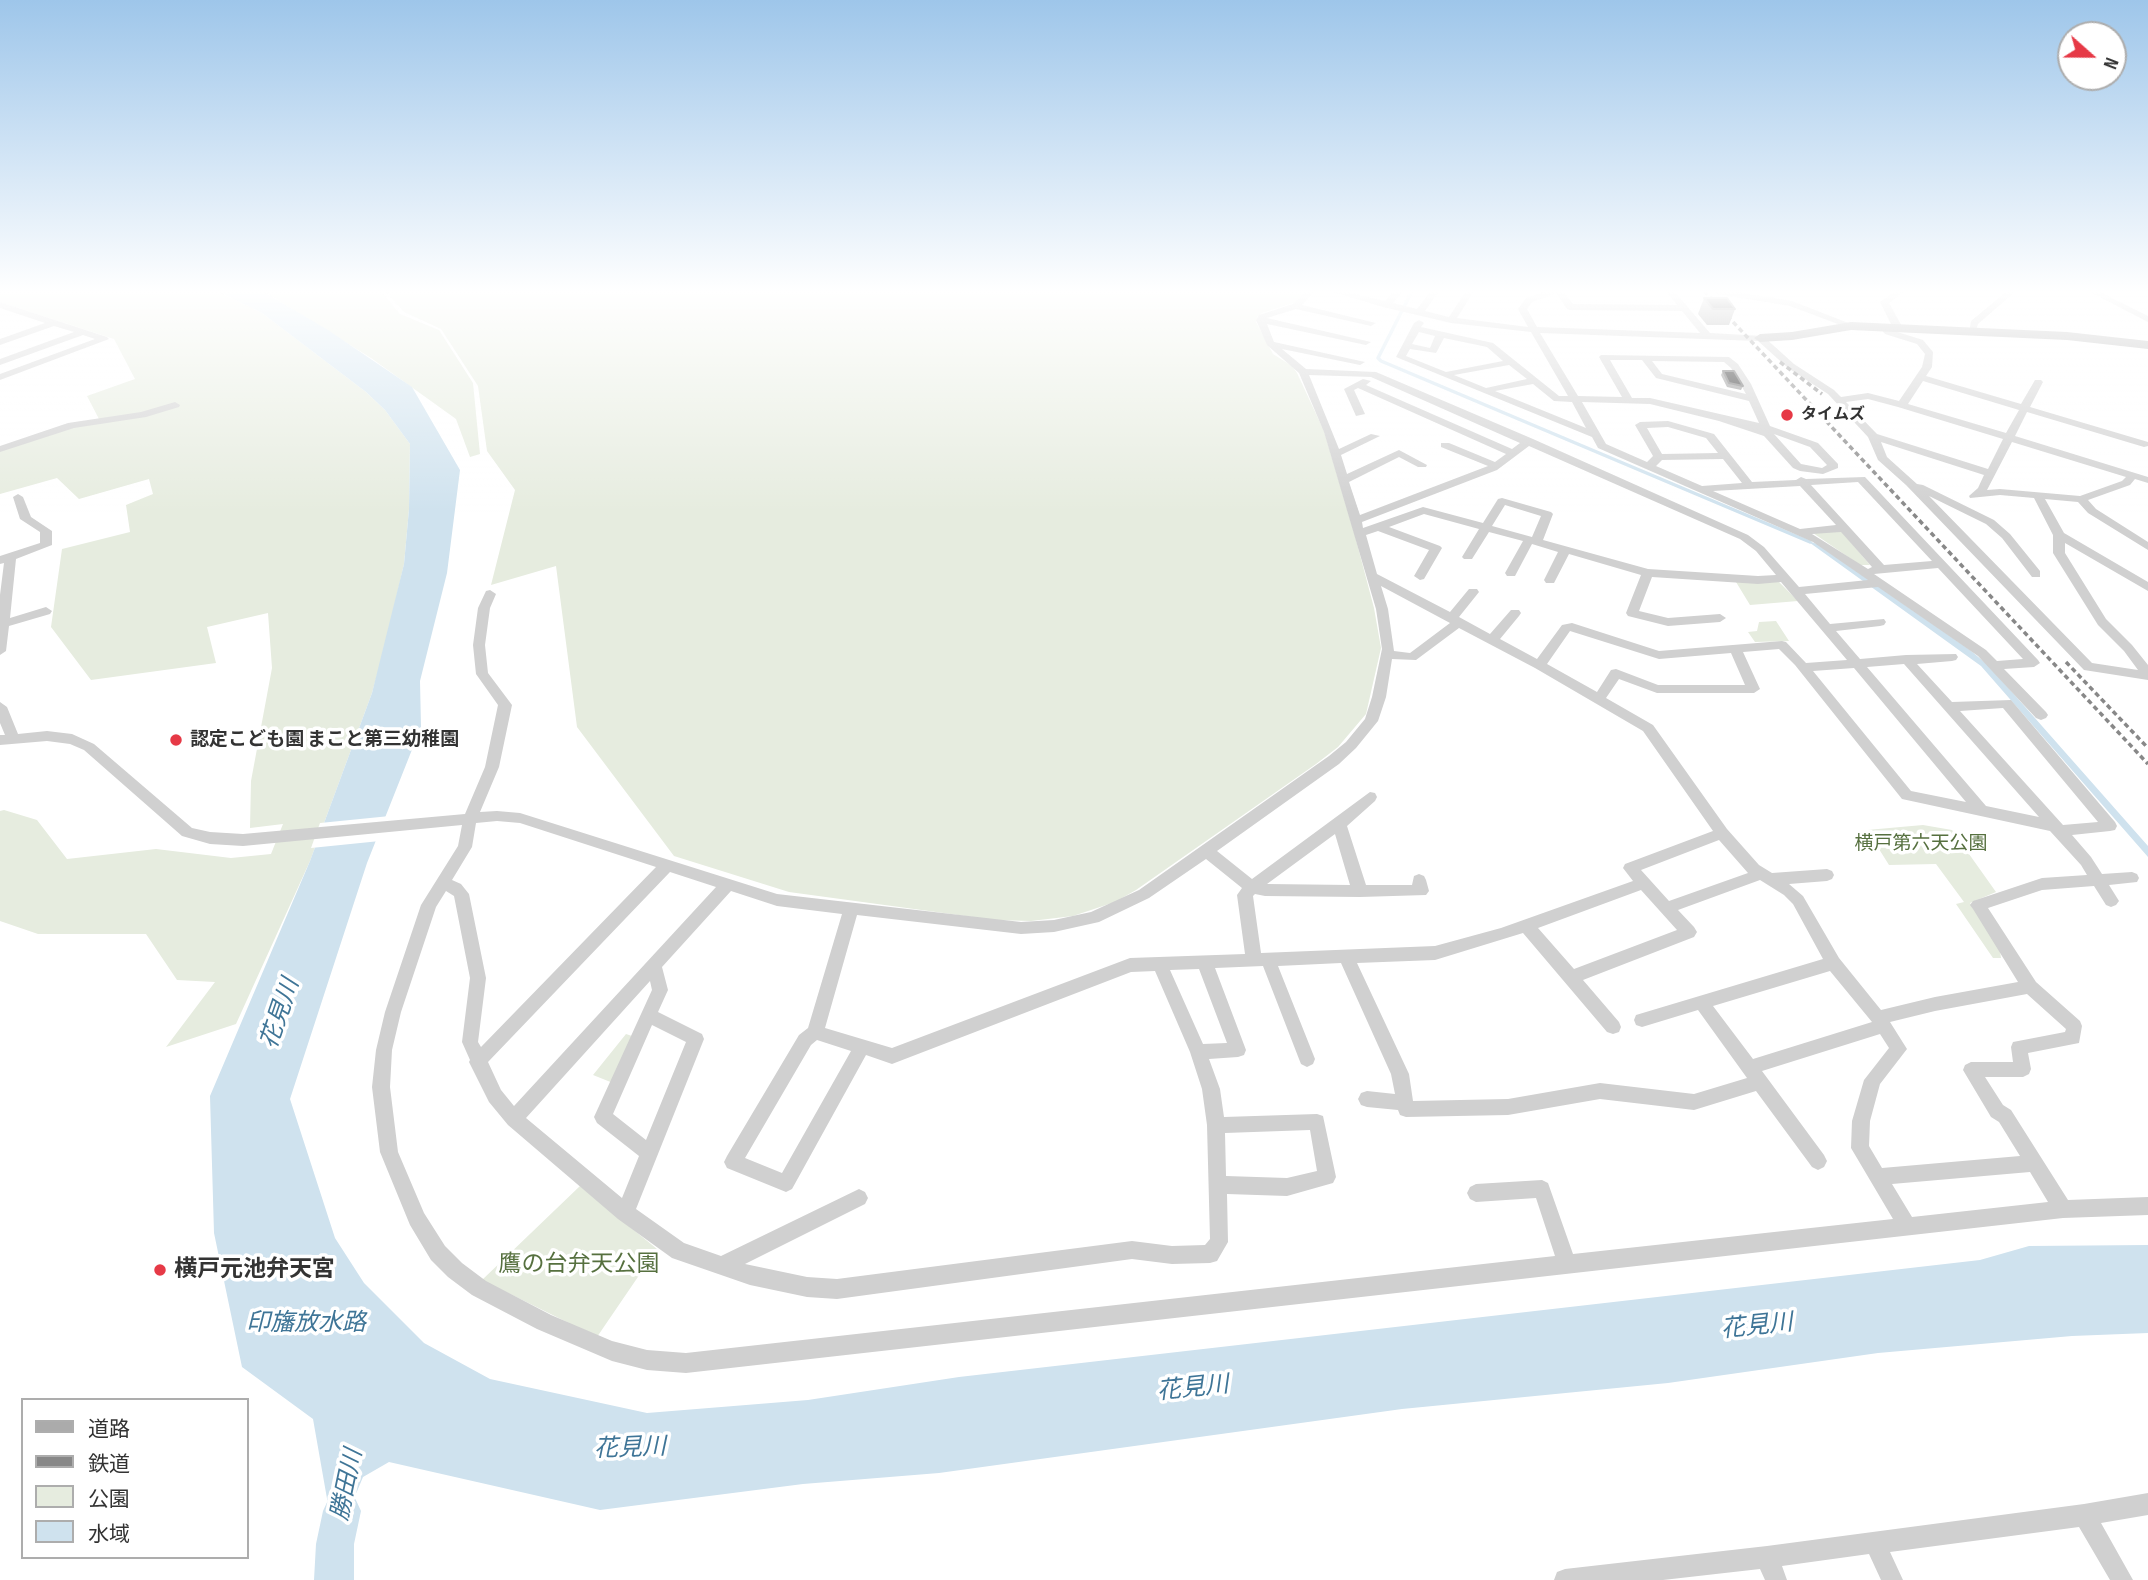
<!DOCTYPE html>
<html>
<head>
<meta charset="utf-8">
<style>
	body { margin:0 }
	#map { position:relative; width:2148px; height:1580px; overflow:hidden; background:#fff; font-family:"Sofia Sans Condensed","Noto Sans JP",sans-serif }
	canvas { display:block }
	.legend { position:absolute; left:21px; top:1398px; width:228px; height:161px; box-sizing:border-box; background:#fff; border:2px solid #adadad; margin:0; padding:9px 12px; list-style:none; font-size:21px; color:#333 }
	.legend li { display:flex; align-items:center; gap:14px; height:35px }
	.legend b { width:35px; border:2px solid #adadad }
	.north { position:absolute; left:2057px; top:21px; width:70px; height:70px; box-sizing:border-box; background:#fff; border:2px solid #adadad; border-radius:50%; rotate:111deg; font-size:19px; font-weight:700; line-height:28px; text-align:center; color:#333 }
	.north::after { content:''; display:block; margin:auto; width:24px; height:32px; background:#e63946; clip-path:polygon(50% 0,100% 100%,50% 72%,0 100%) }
</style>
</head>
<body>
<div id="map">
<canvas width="2148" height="1580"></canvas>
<ul class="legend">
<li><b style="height:9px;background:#ababab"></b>道路</li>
<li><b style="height:9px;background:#888"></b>鉄道</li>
<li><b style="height:19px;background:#e6ecdf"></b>公園</li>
<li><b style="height:19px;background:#cfe2ee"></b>水域</li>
</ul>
<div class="north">N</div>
</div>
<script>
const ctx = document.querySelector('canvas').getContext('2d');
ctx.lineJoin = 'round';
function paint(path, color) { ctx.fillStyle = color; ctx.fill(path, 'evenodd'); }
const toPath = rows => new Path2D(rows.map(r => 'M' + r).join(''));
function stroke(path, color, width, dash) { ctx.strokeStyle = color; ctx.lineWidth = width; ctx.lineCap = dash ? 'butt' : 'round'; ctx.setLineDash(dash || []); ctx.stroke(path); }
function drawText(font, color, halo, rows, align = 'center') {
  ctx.font = font + ' "Sofia Sans Condensed","Noto Sans JP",sans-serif'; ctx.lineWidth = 7; ctx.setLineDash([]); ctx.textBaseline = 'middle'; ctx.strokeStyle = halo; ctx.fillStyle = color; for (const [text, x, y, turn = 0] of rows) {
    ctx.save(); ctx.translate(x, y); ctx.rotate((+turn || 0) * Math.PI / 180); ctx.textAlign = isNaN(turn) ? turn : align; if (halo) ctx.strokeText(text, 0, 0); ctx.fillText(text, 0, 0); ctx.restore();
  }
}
paint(toPath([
	[0,291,217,291,262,313,366,392,385,410,410,444,409,509,404,564,385,646,372,693,310,861,236,1024,166,1047,215,982,177,980,146,934,38,934,0,921,0,811,4,810,37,820,67,859,156,849,231,858,271,854,283,824,250,828,251,781,272,668,268,613,207,627,216,663,91,680,51,627,62,549,130,532,126,505,153,494,149,479,79,499,57,478,0,494,0,450,99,419,87,396,135,379,114,339,0,302],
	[263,291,381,291,400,314,439,330,473,383,480,454,470,457,456,419,371,358],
	[385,291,1307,291,1296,302,1262,313,1257,317,1256,322,1273,354,1292,366,1297,373,1324,431,1355,536,1374,608,1381,648,1366,714,1338,747,1316,764,1136,890,1115,902,1073,916,1031,921,995,920,789,892,674,856,577,727,556,566,491,585,515,490,487,451,478,386,441,329,404,312],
	[1841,531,1870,565,1860,565,1813,533],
	[1778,581,1798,601,1750,605,1736,582],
	[1776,621,1789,641,1755,642,1748,632,1757,631,1759,622],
	[1923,825,1952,830,1996,892,1970,903,1999,945,2001,958,1993,958,1956,904,1964,902,1936,864,1889,865,1867,830],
	[626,1034,632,1036,613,1083,593,1075],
	[580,1186,657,1249,597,1337,482,1280]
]), '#e6ecdf');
paint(toPath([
	[217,291,262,291,328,330,412,387,460,470,447,573,420,681,421,727,367,863,290,1099,335,1238,364,1283,424,1343,490,1379,647,1413,808,1400,959,1377,1980,1260,2029,1246,2148,1245,2148,1333,2072,1336,1878,1353,1668,1383,1402,1409,939,1473,803,1484,600,1510,389,1462,363,1477,335,1544,313,1419,242,1367,214,1233,210,1096,310,861,372,693,404,564,409,509,410,444,385,410,366,392,262,313],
	[1806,540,1817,544,1970,650,1989,666,2148,846,2148,857,1981,666]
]), '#cfe2ee');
paint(toPath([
	[390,816,380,841,311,848,320,823]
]), '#fff');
stroke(toPath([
	[1412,291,1378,358,1381,361,1810,542]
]), '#cfe2ee', 3.5);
paint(toPath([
	[342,1492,355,1498,361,1511,354,1544,354,1580,314,1580,316,1544,323,1511,329,1498,342,1492]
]), '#cfe2ee');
paint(toPath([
	[1306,291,1315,291,1302,305,1376,323,1371,326,1296,309,1267,318,1371,342,1366,345,1267,324,1274,342,1365,362,1360,365,1282,349,1306,369,1376,372,1533,439,1748,535,1764,547,1799,587,1868,580,1813,542,1598,448,1592,437,1396,357,1414,323,1419,320,1424,323,1421,327,1493,343,1559,396,1568,396,1531,332,1451,323,1383,307,1330,291,1343,291,1385,301,1394,291,1403,291,1393,303,1417,309,1431,291,1439,291,1425,311,1449,317,1466,291,1474,291,1457,318,1528,327,1518,309,1526,298,1546,291,1563,291,1573,304,1677,305,1666,291,1674,291,1710,333,1763,336,1794,364,1834,390,1841,397,1868,393,1899,401,1922,367,1925,354,1917,344,1885,334,1879,327,1884,324,1891,330,1923,340,1933,352,1932,367,1926,376,2021,404,2035,380,2041,380,2043,382,2030,407,2148,442,2148,446,2144,447,2027,412,2015,436,2148,477,2148,483,2135,479,2130,485,2088,500,2096,509,2148,542,2148,550,2088,513,2078,502,2045,499,2064,533,2148,582,2148,591,2065,543,2065,553,2106,619,2132,645,2148,665,2148,680,2084,670,1906,485,1878,460,1868,437,1828,394,1788,368,1758,341,1540,333,1578,396,1622,397,1599,357,1601,355,1729,357,1738,364,1751,384,1770,426,1818,443,1838,464,1838,468,1823,474,1800,471,1793,468,1764,436,1719,421,1650,404,1582,402,1606,444,1647,462,1653,456,1635,425,1640,422,1668,421,1714,434,1752,482,1796,480,1801,477,1806,479,1865,477,2038,660,2040,663,2034,667,2004,669,2046,712,2048,715,2046,718,2041,720,2036,718,1978,656,1878,587,1805,594,1830,624,1884,619,1886,622,1884,625,1880,626,1836,631,1860,659,1906,655,1956,654,1958,657,1956,660,1952,661,1917,664,1952,702,2011,700,2115,822,2117,826,2115,830,2110,831,2072,835,2091,857,2102,874,2132,872,2137,874,2139,878,2137,882,2109,885,2119,901,2116,905,2111,907,2106,905,2094,886,2042,890,1988,908,2036,982,2080,1021,2082,1026,2079,1043,2028,1053,2031,1069,2029,1074,2023,1077,1985,1077,2003,1105,2011,1110,2068,1200,2148,1197,2148,1215,2063,1218,686,1373,647,1370,612,1361,537,1329,472,1295,448,1277,431,1260,410,1225,380,1152,372,1087,376,1050,385,1012,421,905,458,846,462,825,243,846,210,844,182,836,84,750,70,744,47,741,0,745,0,735,5,735,0,723,0,702,7,707,18,734,47,731,72,734,94,744,192,828,210,832,243,834,465,814,485,767,498,705,476,674,473,645,478,608,486,591,490,590,496,594,490,608,485,645,488,673,512,705,499,767,480,812,497,811,520,813,777,894,1021,922,1054,920,1091,912,1139,890,1329,756,1346,742,1365,719,1372,697,1382,649,1376,609,1324,432,1299,373,1267,345,1256,320,1259,315,1293,304,1306,291],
	[1556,293,1567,309,1570,310,1682,311,1700,333,1537,327,1527,309,1532,302,1556,293],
	[1419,332,1435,336,1430,348,1412,344,1419,332],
	[1444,338,1487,347,1503,361,1446,372,1406,356,1410,349,1436,353,1444,338],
	[1610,360,1642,360,1656,378,1749,401,1759,423,1650,398,1632,398,1610,360],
	[1652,361,1724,362,1731,368,1746,394,1662,374,1652,361],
	[1509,365,1527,379,1486,388,1454,375,1509,365],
	[1309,375,1371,377,1520,443,1512,449,1366,385,1371,381,1363,379,1344,389,1356,416,1365,414,1354,390,1358,388,1506,454,1495,462,1449,443,1441,443,1441,447,1488,466,1360,515,1349,482,1399,457,1418,467,1426,467,1427,465,1399,450,1347,474,1341,455,1380,436,1371,434,1339,449,1309,375],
	[1923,381,2019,410,2006,433,1908,404,1923,381],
	[1533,384,1554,401,1572,402,1586,428,1495,391,1533,384],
	[1868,399,1898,407,2003,439,1988,469,1877,434,1846,402,1868,399],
	[1668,427,1706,438,1718,453,1662,454,1647,428,1668,427],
	[1774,434,1810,447,1827,465,1822,468,1801,464,1774,434],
	[1881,442,1984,475,1978,488,1969,496,1970,498,2000,495,2034,498,2053,535,2053,553,2098,625,2124,651,2138,670,2092,663,1929,496,1986,524,2002,538,2032,577,2040,577,2040,571,2010,534,1994,520,1923,485,1917,484,1887,457,1881,442],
	[2012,442,2126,477,2122,481,2080,496,2000,489,1987,490,2012,442],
	[1529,446,1740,539,1756,551,1776,575,1758,576,1648,569,1543,540,1553,514,1551,512,1502,498,1498,499,1483,523,1423,507,1363,528,1362,522,1497,470,1529,446],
	[1723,459,1742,483,1702,486,1656,466,1662,460,1723,459],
	[1858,482,1932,561,1884,565,1811,485,1858,482],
	[1800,486,1836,525,1800,529,1713,491,1800,486],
	[1505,505,1541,516,1532,537,1492,526,1505,505],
	[1424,514,1479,529,1462,557,1464,559,1472,559,1489,532,1523,541,1505,573,1507,576,1515,576,1532,544,1558,552,1544,580,1546,583,1554,583,1569,554,1641,575,1626,613,1628,616,1668,626,1720,622,1726,618,1720,614,1668,618,1639,611,1652,577,1758,584,1781,582,1847,660,1806,663,1786,642,1782,641,1659,651,1572,623,1562,625,1537,659,1500,639,1519,616,1521,613,1519,610,1511,610,1490,634,1459,617,1479,592,1477,589,1469,589,1450,612,1377,574,1366,535,1378,531,1429,550,1414,576,1420,580,1424,579,1442,548,1440,546,1389,527,1424,514],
	[1841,532,1872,567,1868,569,1812,534,1841,532],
	[1938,568,2023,659,1997,661,1986,650,1874,574,1938,568],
	[1381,586,1450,623,1410,653,1394,651,1388,609,1381,586],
	[1459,628,1535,668,1643,731,1713,831,1625,864,1623,868,1633,881,1501,928,1435,946,1261,953,1253,896,1255,894,1265,896,1360,897,1426,895,1429,891,1426,880,1424,876,1419,874,1414,876,1412,885,1366,885,1347,826,1375,801,1377,797,1375,793,1370,792,1252,879,1217,851,1339,764,1356,748,1378,721,1386,697,1392,659,1416,660,1459,628],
	[1570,631,1659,659,1731,653,1745,685,1658,685,1616,669,1611,670,1597,692,1547,664,1570,631],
	[1779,649,1795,665,1902,799,2050,831,2081,865,2087,875,2042,878,1973,901,1970,905,1973,909,2018,982,1935,997,1881,1010,1839,958,1803,896,1789,884,1827,881,1832,879,1834,875,1832,871,1827,869,1772,873,1759,865,1727,829,1653,725,1606,698,1619,679,1657,693,1754,693,1760,689,1743,652,1779,649],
	[1904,664,2039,817,1986,806,1867,667,1904,664],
	[1854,668,1966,802,1911,791,1813,671,1854,668],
	[2003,708,2098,822,2063,825,1960,711,2003,708],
	[497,821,520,823,656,867,481,1047,478,1042,486,978,469,894,461,884,452,880,472,847,476,823,497,821],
	[1335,834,1350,885,1267,884,1335,834],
	[1719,840,1748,873,1669,901,1641,870,1719,840],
	[1206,859,1242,888,1237,895,1245,954,1130,958,892,1048,825,1028,857,915,1021,934,1054,932,1099,922,1149,898,1206,859],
	[670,872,716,887,514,1106,501,1090,488,1062,670,872],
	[1760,880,1784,895,1793,904,1823,959,1636,1015,1634,1020,1636,1025,1642,1027,1698,1010,1747,1078,1694,1094,1600,1083,1508,1099,1413,1101,1409,1074,1357,963,1435,960,1523,933,1607,1032,1613,1034,1619,1032,1621,1027,1619,1022,1583,980,1694,937,1697,932,1694,927,1678,910,1760,880],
	[1641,890,1677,930,1574,969,1538,928,1641,890],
	[446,891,454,896,470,978,462,1042,470,1060,469,1062,489,1102,508,1125,618,1219,672,1258,750,1285,807,1297,837,1299,1132,1259,1172,1264,1210,1263,1217,1261,1228,1242,1227,1194,1287,1196,1333,1183,1336,1177,1323,1116,1317,1114,1224,1117,1220,1089,1209,1059,1238,1057,1244,1055,1246,1050,1215,968,1263,966,1299,1059,1301,1064,1307,1067,1313,1064,1315,1059,1278,966,1341,963,1391,1074,1395,1094,1367,1091,1361,1093,1358,1099,1361,1105,1367,1107,1398,1110,1400,1115,1406,1117,1508,1115,1600,1099,1694,1110,1756,1091,1812,1167,1818,1170,1824,1167,1827,1161,1824,1155,1762,1071,1880,1034,1889,1048,1864,1080,1852,1121,1851,1148,1893,1219,1573,1254,1548,1183,1542,1180,1476,1184,1470,1187,1467,1193,1470,1199,1476,1202,1536,1198,1555,1256,686,1353,647,1350,612,1341,551,1315,486,1281,462,1263,445,1246,424,1213,398,1152,390,1087,392,1050,401,1012,436,907,446,891],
	[731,891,777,906,842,914,808,1028,799,1035,727,1156,724,1162,727,1168,786,1192,792,1189,866,1055,892,1064,1131,972,1155,971,1190,1052,1202,1089,1207,1125,1210,1239,1205,1245,1172,1246,1132,1241,837,1279,807,1277,745,1264,865,1204,868,1198,865,1192,859,1189,721,1256,684,1243,636,1209,704,1039,702,1034,658,1012,668,990,662,967,731,891],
	[1199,969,1227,1043,1203,1044,1170,970,1199,969],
	[1830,971,1872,1022,1753,1059,1713,1006,1830,971],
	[650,981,652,990,594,1117,597,1123,639,1156,622,1198,526,1118,650,981],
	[2027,994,2066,1029,2065,1032,2013,1042,2011,1047,2013,1062,1971,1062,1965,1065,1963,1070,1991,1117,1999,1122,2020,1156,1882,1168,1869,1146,1870,1121,1880,1084,1907,1049,1890,1022,1935,1011,2027,994],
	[652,1025,686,1042,646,1140,613,1114,652,1025],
	[817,1040,851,1051,782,1173,745,1158,811,1045,817,1040],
	[1310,1130,1317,1171,1287,1178,1226,1176,1225,1133,1310,1130],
	[2030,1172,2048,1202,1912,1217,1892,1184,2030,1172],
	[1713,291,1731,291,1792,301,1856,326,1851,329,1790,306,1717,294,1713,291],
	[1895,291,1905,291,1889,303,1903,328,1898,331,1893,328,1880,302,1895,291],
	[2007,291,2016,291,1978,324,1975,333,1969,333,1971,321,2007,291],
	[2088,291,2098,291,2148,316,2148,322,2088,291],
	[0,302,107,337,109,339,0,380,0,374,95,339,83,335,0,365,0,359,74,332,54,326,0,345,0,339,45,323,0,308,0,302],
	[175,402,180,405,179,407,146,417,74,428,0,452,0,446,68,423,141,412,175,402],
	[18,494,23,497,31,517,52,531,52,545,16,559,10,618,46,607,52,611,50,614,9,626,6,651,0,655,0,595,4,563,0,564,0,556,40,543,40,532,20,519,13,497,18,494],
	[2148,1493,2148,1515,2101,1523,2133,1580,2110,1580,2079,1527,1890,1552,1903,1580,1881,1580,1869,1554,1782,1566,1787,1580,1765,1580,1760,1569,1663,1580,1554,1580,1557,1572,1565,1569,1767,1546,2084,1504,2148,1493]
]), '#d0d0d0');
paint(toPath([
	[1851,322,2067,332,2148,341,2148,349,2067,340,1851,330,1792,340,1760,342,1754,338,1760,334,1792,332,1851,322]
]), '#ababab');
stroke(toPath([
	[1704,291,2148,764],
	[1780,362,1822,394],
	[2066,662,2148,748]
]), '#888', 3.5, [5, 3.5]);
paint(toPath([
	[1704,298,1735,309,1729,325,1707,325,1698,314],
	[1723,371,1743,386,1741,390,1727,387,1721,375]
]), '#8c8c8c');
const building = toPath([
	[1704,298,1727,298,1735,309,1713,309,1704,298],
	[1723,371,1734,371,1743,386,1729,383,1723,371]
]);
paint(building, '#1a1a1a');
stroke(building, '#5f5f5f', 2);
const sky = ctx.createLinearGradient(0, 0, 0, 512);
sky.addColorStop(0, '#9ec6ea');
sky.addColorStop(0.57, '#fff');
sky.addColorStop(1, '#ffffff00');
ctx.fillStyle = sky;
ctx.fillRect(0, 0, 2148, 512);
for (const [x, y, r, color] of [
	[1787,415,7,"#e63946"],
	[176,740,7,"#e63946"],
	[160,1270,7,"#e63946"]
]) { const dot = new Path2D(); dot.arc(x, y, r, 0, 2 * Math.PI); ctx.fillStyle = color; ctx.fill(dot); stroke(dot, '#fff', 2.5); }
drawText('bold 16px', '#333', '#fff', [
	["タイムズ",1801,415]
], 'left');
drawText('bold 19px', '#333', '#fff', [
	["認定こども園 まこと第三幼稚園",190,740]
], 'left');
drawText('19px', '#56703f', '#fff', [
	["横戸第六天公園",1921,844]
]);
drawText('23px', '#56703f', '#fff', [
	["鷹の台弁天公園",579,1265]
]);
drawText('bold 23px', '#333', '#fff', [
	["横戸元池弁天宮",174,1270]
], 'left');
drawText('italic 24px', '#3f7597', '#fff', [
	["花見川",281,1014,-71],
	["印旛放水路",306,1324],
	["花見川",1757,1327,-6],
	["花見川",1193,1389,-6],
	["花見川",630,1449,-2],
	["勝田川",348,1485,-78]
]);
</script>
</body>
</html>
